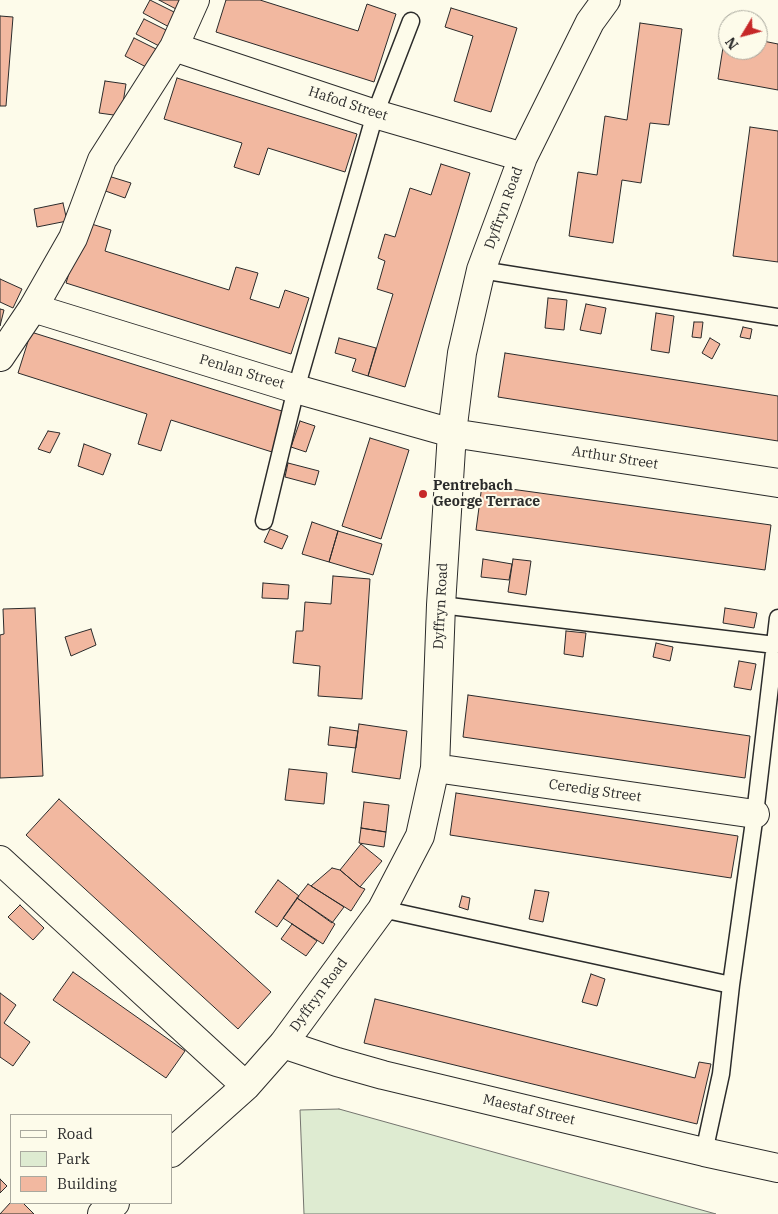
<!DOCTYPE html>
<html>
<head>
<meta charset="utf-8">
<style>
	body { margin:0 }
	#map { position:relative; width:778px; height:1214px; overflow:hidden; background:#fdfbea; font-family:"IBM Plex Serif",serif }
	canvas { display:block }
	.legend { position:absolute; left:10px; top:1114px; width:162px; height:90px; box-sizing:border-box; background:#fdfbea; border:1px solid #a9a89e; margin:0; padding:6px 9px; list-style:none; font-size:15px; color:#2b2b2b }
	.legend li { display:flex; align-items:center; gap:10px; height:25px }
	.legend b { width:25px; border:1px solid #a9a89e }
	.north { position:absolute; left:718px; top:10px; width:50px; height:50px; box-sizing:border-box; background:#fdfbea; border:1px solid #a9a89e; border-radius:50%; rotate:233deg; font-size:14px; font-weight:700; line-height:20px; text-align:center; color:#2b2b2b }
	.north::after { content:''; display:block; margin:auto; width:18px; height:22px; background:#c62828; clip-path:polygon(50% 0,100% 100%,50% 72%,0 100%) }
</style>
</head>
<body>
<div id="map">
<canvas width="778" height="1214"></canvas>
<ul class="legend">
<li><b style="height:6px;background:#fdfbea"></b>Road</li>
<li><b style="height:14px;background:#deebd1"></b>Park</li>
<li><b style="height:14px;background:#f2b8a0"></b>Building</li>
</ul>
<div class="north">N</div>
</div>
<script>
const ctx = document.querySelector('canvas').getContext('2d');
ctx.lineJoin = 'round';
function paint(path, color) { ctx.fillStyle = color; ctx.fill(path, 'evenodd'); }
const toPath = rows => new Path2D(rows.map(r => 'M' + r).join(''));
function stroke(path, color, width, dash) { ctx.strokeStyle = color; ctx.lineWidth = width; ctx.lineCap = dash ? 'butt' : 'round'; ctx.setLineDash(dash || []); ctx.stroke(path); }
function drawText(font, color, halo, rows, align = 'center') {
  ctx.font = font + ' "IBM Plex Serif",serif'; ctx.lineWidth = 4; ctx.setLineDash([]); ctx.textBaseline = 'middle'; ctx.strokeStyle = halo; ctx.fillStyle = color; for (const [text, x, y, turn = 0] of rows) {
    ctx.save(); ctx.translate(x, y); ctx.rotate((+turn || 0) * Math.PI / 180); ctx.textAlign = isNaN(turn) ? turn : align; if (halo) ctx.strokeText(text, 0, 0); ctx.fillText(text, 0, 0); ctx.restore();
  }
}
const green = toPath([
	[339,1109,716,1214,304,1214,300,1110,339,1109]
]);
paint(green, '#deebd1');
stroke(green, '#74746e', 1);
const building = toPath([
	[150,0,178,14,171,28,143,13,150,0],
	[159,0,181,0,176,9,159,0],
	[226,0,260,0,358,31,367,4,396,14,374,82,216,32,226,0],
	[451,8,517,28,491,112,454,101,473,36,445,27,451,8],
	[0,16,13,17,6,106,0,106,0,16],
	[144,19,170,32,161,47,136,34,144,19],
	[640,23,682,29,669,125,650,123,641,183,622,180,613,243,569,236,578,172,597,175,605,116,627,120,640,23],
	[725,35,728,35,728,50,758,50,758,40,778,44,778,90,718,79,725,35],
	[134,38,158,50,148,68,125,56,134,38],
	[177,78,357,134,345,172,268,148,259,175,234,167,242,143,164,119,177,78],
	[105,81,126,84,121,116,99,113,105,81],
	[750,127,778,131,778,262,733,256,750,127],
	[441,164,470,173,405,387,368,376,393,294,377,289,385,261,378,258,385,234,395,237,410,188,431,195,441,164],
	[105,175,131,183,125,198,100,189,105,175],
	[63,203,67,221,37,227,34,209,63,203],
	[85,222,111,230,105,251,229,290,236,267,258,273,250,299,279,308,285,290,309,298,291,354,66,283,85,222],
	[0,279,22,289,13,308,0,302,0,279],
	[548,298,567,300,564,330,545,328,548,298],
	[586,304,606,308,601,334,580,330,586,304],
	[0,309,4,310,0,326,0,309],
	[656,313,674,316,669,353,651,350,656,313],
	[694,322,703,322,701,338,692,337,694,322],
	[743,327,752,329,750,339,740,337,743,327],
	[31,332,285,412,272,452,171,420,161,451,138,444,147,414,18,373,31,332],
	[339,338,376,348,368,376,352,371,356,359,335,353,339,338],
	[710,338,720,344,712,359,702,353,710,338],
	[505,353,778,396,778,441,498,397,505,353],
	[300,421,315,426,306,452,291,447,300,421],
	[48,431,60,433,50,453,38,449,48,431],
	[370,438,409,450,381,539,342,526,370,438],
	[84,444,111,454,103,475,78,466,84,444],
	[288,463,319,471,315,485,285,477,288,463],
	[482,485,771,525,765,570,476,530,482,485],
	[312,522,338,531,329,562,302,554,312,522],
	[270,529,288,536,282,549,264,542,270,529],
	[338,531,382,544,373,575,329,562,338,531],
	[483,559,512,564,509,580,481,577,483,559],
	[513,559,531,561,526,595,508,592,513,559],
	[333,576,370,579,362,699,318,696,320,666,293,663,296,631,303,631,305,602,331,604,333,576],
	[263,583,289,585,288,599,262,598,263,583],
	[35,608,43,776,0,778,0,635,4,634,3,609,35,608],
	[725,608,757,613,754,628,723,623,725,608],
	[91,629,96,645,71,656,65,637,91,629],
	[566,631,586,633,583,657,564,654,566,631],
	[656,643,673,647,670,661,653,657,656,643],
	[739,661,756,664,751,690,734,687,739,661],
	[468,695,750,736,745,778,463,737,468,695],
	[359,724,407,731,400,779,352,772,359,724],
	[330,727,358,731,356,748,328,745,330,727],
	[289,769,327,773,324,804,285,800,289,769],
	[456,793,738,836,731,878,450,835,456,793],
	[59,799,271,992,238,1029,26,835,59,799],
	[364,802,389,805,386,832,361,828,364,802],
	[361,828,386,832,384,847,359,843,361,828],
	[361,844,382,861,360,887,340,870,361,844],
	[332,868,340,870,360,887,365,889,351,911,311,886,332,868],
	[278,880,299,896,277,927,255,912,278,880],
	[308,884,344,907,332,923,297,898,308,884],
	[535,890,549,892,543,922,529,919,535,890],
	[462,896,470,898,468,910,459,907,462,896],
	[297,898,335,924,323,944,283,918,297,898],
	[20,905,44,928,33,940,8,917,20,905],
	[292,924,317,941,306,956,281,939,292,924],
	[73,972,185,1051,166,1078,53,1000,73,972],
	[591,974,605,979,597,1006,582,1002,591,974],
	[0,993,16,1005,4,1023,30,1042,13,1066,0,1057,0,993],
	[375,999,695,1078,699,1062,711,1064,697,1124,364,1043,375,999],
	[0,1179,7,1186,0,1193,0,1179],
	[11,1202,23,1203,34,1214,0,1214,11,1202]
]);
paint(building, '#f2b8a0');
stroke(building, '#2b2b2b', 1);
const service = toPath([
	[481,270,778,317],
	[264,521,296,389,375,114,411,21],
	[441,605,775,645],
	[382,909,731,985],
	[704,1152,721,1074,731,985,755,814,778,618]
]);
const minor = toPath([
	[174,47,375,114,523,157],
	[33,308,296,389,452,433,778,483],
	[0,357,33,308,73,238,102,160,174,47,195,0],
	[435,768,755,814],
	[0,860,246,1086],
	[283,1044,337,1062,383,1075,704,1152,778,1168],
	[171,1153,246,1086,283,1044,382,909,420,836,435,768,441,605,452,433,462,353,481,270,523,157,590,22,606,0],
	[102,1214,115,1203]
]);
stroke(service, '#2b2b2b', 19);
stroke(minor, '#2b2b2b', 30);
stroke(service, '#fdfbea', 16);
stroke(minor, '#fdfbea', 28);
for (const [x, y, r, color] of [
	[423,494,5,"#c62828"]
]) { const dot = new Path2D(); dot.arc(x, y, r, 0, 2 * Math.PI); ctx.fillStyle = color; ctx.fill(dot); stroke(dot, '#fdfbea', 2); }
drawText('14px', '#2b2b2b', '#fdfbea', [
	["Hafod Street",348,104,18],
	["Dyffryn Road",504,208,-70],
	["Penlan Street",242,372,17],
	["Arthur Street",615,458,9],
	["Dyffryn Road",441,606,-87],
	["Ceredig Street",595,791,8],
	["Dyffryn Road",319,995,-54],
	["Maestaf Street",529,1110,13]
]);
drawText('bold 14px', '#2b2b2b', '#fdfbea', [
	["Pentrebach",433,486],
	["George Terrace",433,502]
], 'left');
</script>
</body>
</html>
